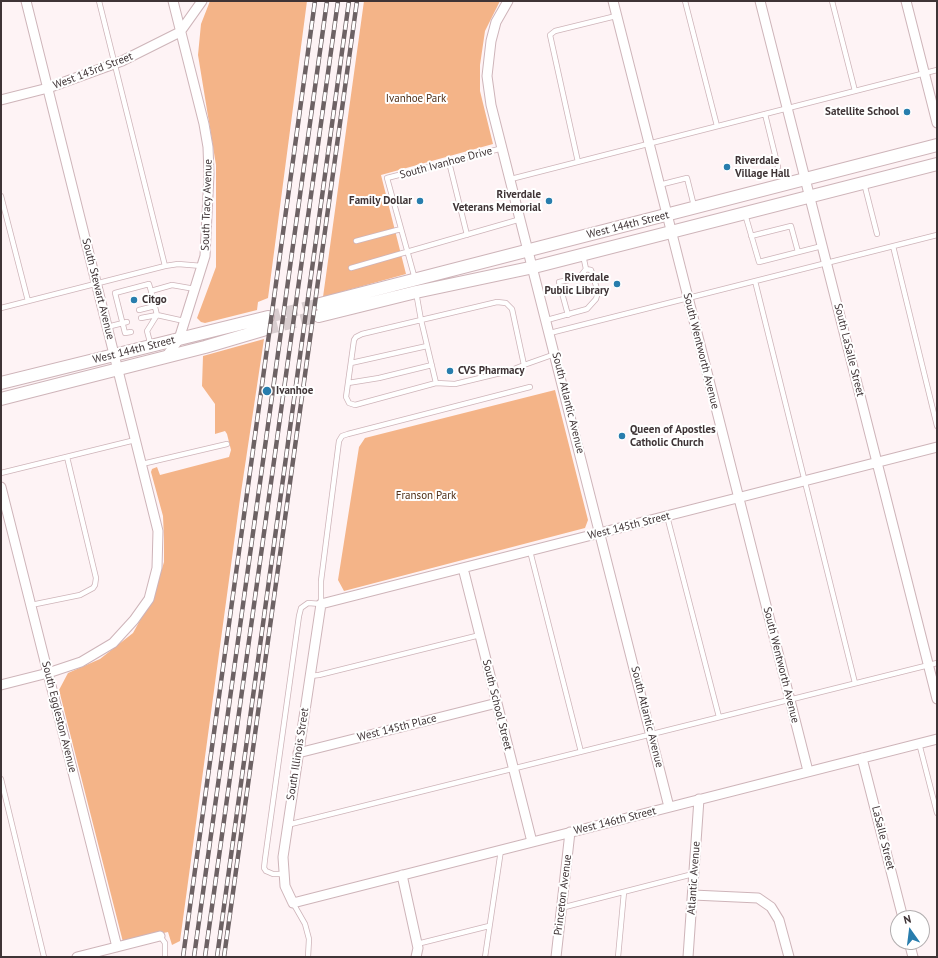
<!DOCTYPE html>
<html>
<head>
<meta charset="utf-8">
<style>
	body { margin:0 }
	#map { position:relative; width:938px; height:958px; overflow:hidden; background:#fef3f5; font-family:"PT Sans",sans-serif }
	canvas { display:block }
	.frame { position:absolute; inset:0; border:2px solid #3f3436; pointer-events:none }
	.north { position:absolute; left:890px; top:910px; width:40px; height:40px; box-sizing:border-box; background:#fff; border:1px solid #b2aeaf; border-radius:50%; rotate:346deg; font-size:11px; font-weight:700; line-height:16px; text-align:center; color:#3f3436 }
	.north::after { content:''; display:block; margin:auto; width:14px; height:18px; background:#287dad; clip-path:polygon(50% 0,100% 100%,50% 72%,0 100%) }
</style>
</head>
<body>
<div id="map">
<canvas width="938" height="958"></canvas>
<div class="frame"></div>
<div class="north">N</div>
</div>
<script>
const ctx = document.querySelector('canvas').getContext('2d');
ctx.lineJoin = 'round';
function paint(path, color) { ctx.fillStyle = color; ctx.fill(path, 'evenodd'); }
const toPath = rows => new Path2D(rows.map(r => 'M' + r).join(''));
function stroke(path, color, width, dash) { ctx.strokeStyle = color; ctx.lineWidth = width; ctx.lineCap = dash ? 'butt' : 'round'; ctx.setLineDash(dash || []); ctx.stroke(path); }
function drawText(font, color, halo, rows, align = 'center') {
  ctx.font = font + ' "PT Sans",sans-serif'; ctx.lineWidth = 4; ctx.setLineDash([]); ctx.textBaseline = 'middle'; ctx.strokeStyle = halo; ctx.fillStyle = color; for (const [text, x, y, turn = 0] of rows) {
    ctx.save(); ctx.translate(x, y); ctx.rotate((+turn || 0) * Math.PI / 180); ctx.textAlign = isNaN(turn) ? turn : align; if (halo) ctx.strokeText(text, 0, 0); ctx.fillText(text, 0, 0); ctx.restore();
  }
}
paint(toPath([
	[210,1,307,1,268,298,258,302,257,310,205,323,201,322,197,318,216,267,216,165,198,55,201,24],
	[364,1,500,1,485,31,480,65,480,91,493,144,381,175,406,274,323,297],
	[264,339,240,499,180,941,172,945,168,932,123,942,59,690,68,673,100,659,133,633,154,595,164,562,164,539,163,516,151,472,152,469,157,467,160,475,229,457,231,450,227,434,225,431,215,434,215,404,202,386,203,356],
	[555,390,588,520,585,528,344,591,338,580,359,447,365,438]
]), '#f4b488');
stroke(toPath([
	[268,317,320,304],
	[266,329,319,316]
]), '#d8cdcf', 12, [12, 6]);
const lane = toPath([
	[99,1,165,266],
	[685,1,717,126],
	[832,1,855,91],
	[765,114,778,167],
	[449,162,467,235],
	[578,162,550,35,555,31,616,16],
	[511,179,937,70],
	[864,183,877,234],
	[659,185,687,178,694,206],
	[1,196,28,301],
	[745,214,759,262,822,246],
	[751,236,791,226,798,252],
	[356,241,401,229],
	[893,246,937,426],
	[351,268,521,219],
	[415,279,387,178,503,148],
	[755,281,855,683],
	[416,292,421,320,436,383,355,405,349,403,346,397,354,340,356,337,362,334,421,320,476,307,497,302,506,303,512,309,524,365,555,354],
	[1,308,165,266,178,264,202,266],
	[139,310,155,306],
	[568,315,559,282,579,278,586,269],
	[141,318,157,315,151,291,172,285,195,289],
	[547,320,587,309,596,299,598,292,591,270,586,269,583,255],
	[107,327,127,322],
	[131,332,125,333,115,293,149,284,151,291],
	[550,333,937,235],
	[151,346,147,331,157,315,184,321],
	[351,363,427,346],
	[348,383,379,378,432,365],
	[436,383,455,384,509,371,524,365],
	[142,464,227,444],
	[1,473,135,440],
	[667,516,719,717],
	[530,551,581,752],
	[31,605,80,595,93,588,95,585,96,578,67,457],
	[310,676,319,675,480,635],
	[919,743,937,813],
	[1,779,44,957],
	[287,825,937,663],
	[284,874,273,874,266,871,264,868,265,859,299,616,301,608,308,603,321,604,321,581,339,441,342,436,348,434,530,387],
	[293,903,305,924,309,939,308,957],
	[561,908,693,874],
	[160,936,165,943,165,957],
	[417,944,489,926],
	[485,957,501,850],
	[618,957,624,892]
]);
const street = toPath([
	[508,1,496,22,491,41,487,76,491,105,669,807],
	[613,1,808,771],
	[760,1,937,699],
	[906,1,937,123],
	[1,100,48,88,122,61,180,32,202,1],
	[166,357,179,339,205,256,209,174,208,147,204,124,173,1],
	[937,447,321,604,283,857,285,886,293,903,937,739],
	[1,487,117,947],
	[463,568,532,842],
	[1,685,48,673,81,662,113,643,134,620,149,599,157,568,158,531,26,1],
	[298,753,497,703],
	[862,758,903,918],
	[402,875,418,948,416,957],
	[693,895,758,898,771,907,779,920,789,957],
	[909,942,913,957],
	[77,957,160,936],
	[556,957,570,832],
	[688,957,699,799]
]);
const secondary = toPath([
	[320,304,937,145],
	[319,316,416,292,534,267,937,164],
	[1,383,268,317],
	[1,399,205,347,266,329]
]);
stroke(lane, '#ceb4b9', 6);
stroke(street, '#ceb4b9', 11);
stroke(secondary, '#ceb4b9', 14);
stroke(lane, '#fff', 4.5);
stroke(street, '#fff', 9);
stroke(secondary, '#fff', 12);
const rail = toPath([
	[183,957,315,1],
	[194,957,327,1],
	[205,957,338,1],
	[217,957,349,1],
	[224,957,357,1]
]);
stroke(rail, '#6d6264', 4.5);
stroke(rail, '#fff', 3, [9]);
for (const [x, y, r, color] of [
	[907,112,4,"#287dad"],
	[727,167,4,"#287dad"],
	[420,201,4,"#287dad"],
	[549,201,4,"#287dad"],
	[617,284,4,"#287dad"],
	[134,300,4,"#287dad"],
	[450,371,4,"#287dad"],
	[267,391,5,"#287dad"],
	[622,436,4,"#287dad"]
]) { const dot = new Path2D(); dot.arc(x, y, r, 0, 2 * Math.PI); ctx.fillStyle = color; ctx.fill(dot); stroke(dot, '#fff', 1.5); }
drawText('11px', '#3f3436', '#fff', [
	["West 143rd Street",93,71,-21],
	["South Ivanhoe Drive",446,163,-15],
	["South Tracy Avenue",207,205,-88],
	["West 144th Street",628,225,-14],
	["South Stewart Avenue",98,289,76],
	["West 144th Street",134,350,-14],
	["South LaSalle Street",849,350,76],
	["South Wentworth Avenue",701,351,76],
	["South Atlantic Avenue",568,403,76],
	["West 145th Street",629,526,-14],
	["South Wentworth Avenue",781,665,76],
	["South School Street",497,705,76],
	["South Eggleston Avenue",59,717,76],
	["South Atlantic Avenue",647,717,76],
	["West 145th Place",397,728,-14],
	["South Illinois Street",298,754,-81],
	["West 146th Street",615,821,-14],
	["LaSalle Street",883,838,76],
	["Atlantic Avenue",694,878,-86],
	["Princeton Avenue",563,895,-83]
]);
drawText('11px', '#4f2f17', '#fff', [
	["Ivanhoe Park",416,99],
	["Franson Park",426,496]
]);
drawText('bold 11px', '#3f3436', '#fff', [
	["Satellite School",899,112,"right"],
	["Riverdale",735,161],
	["Village Hall",735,174],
	["Riverdale",541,195,"right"],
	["Veterans Memorial",541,208,"right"],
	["Family Dollar",412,201,"right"],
	["Riverdale",609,278,"right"],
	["Public Library",609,291,"right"],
	["Citgo",142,300],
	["CVS Pharmacy",458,371],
	["Ivanhoe",276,391],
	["Queen of Apostles",630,430],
	["Catholic Church",630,443]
], 'left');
</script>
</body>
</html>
